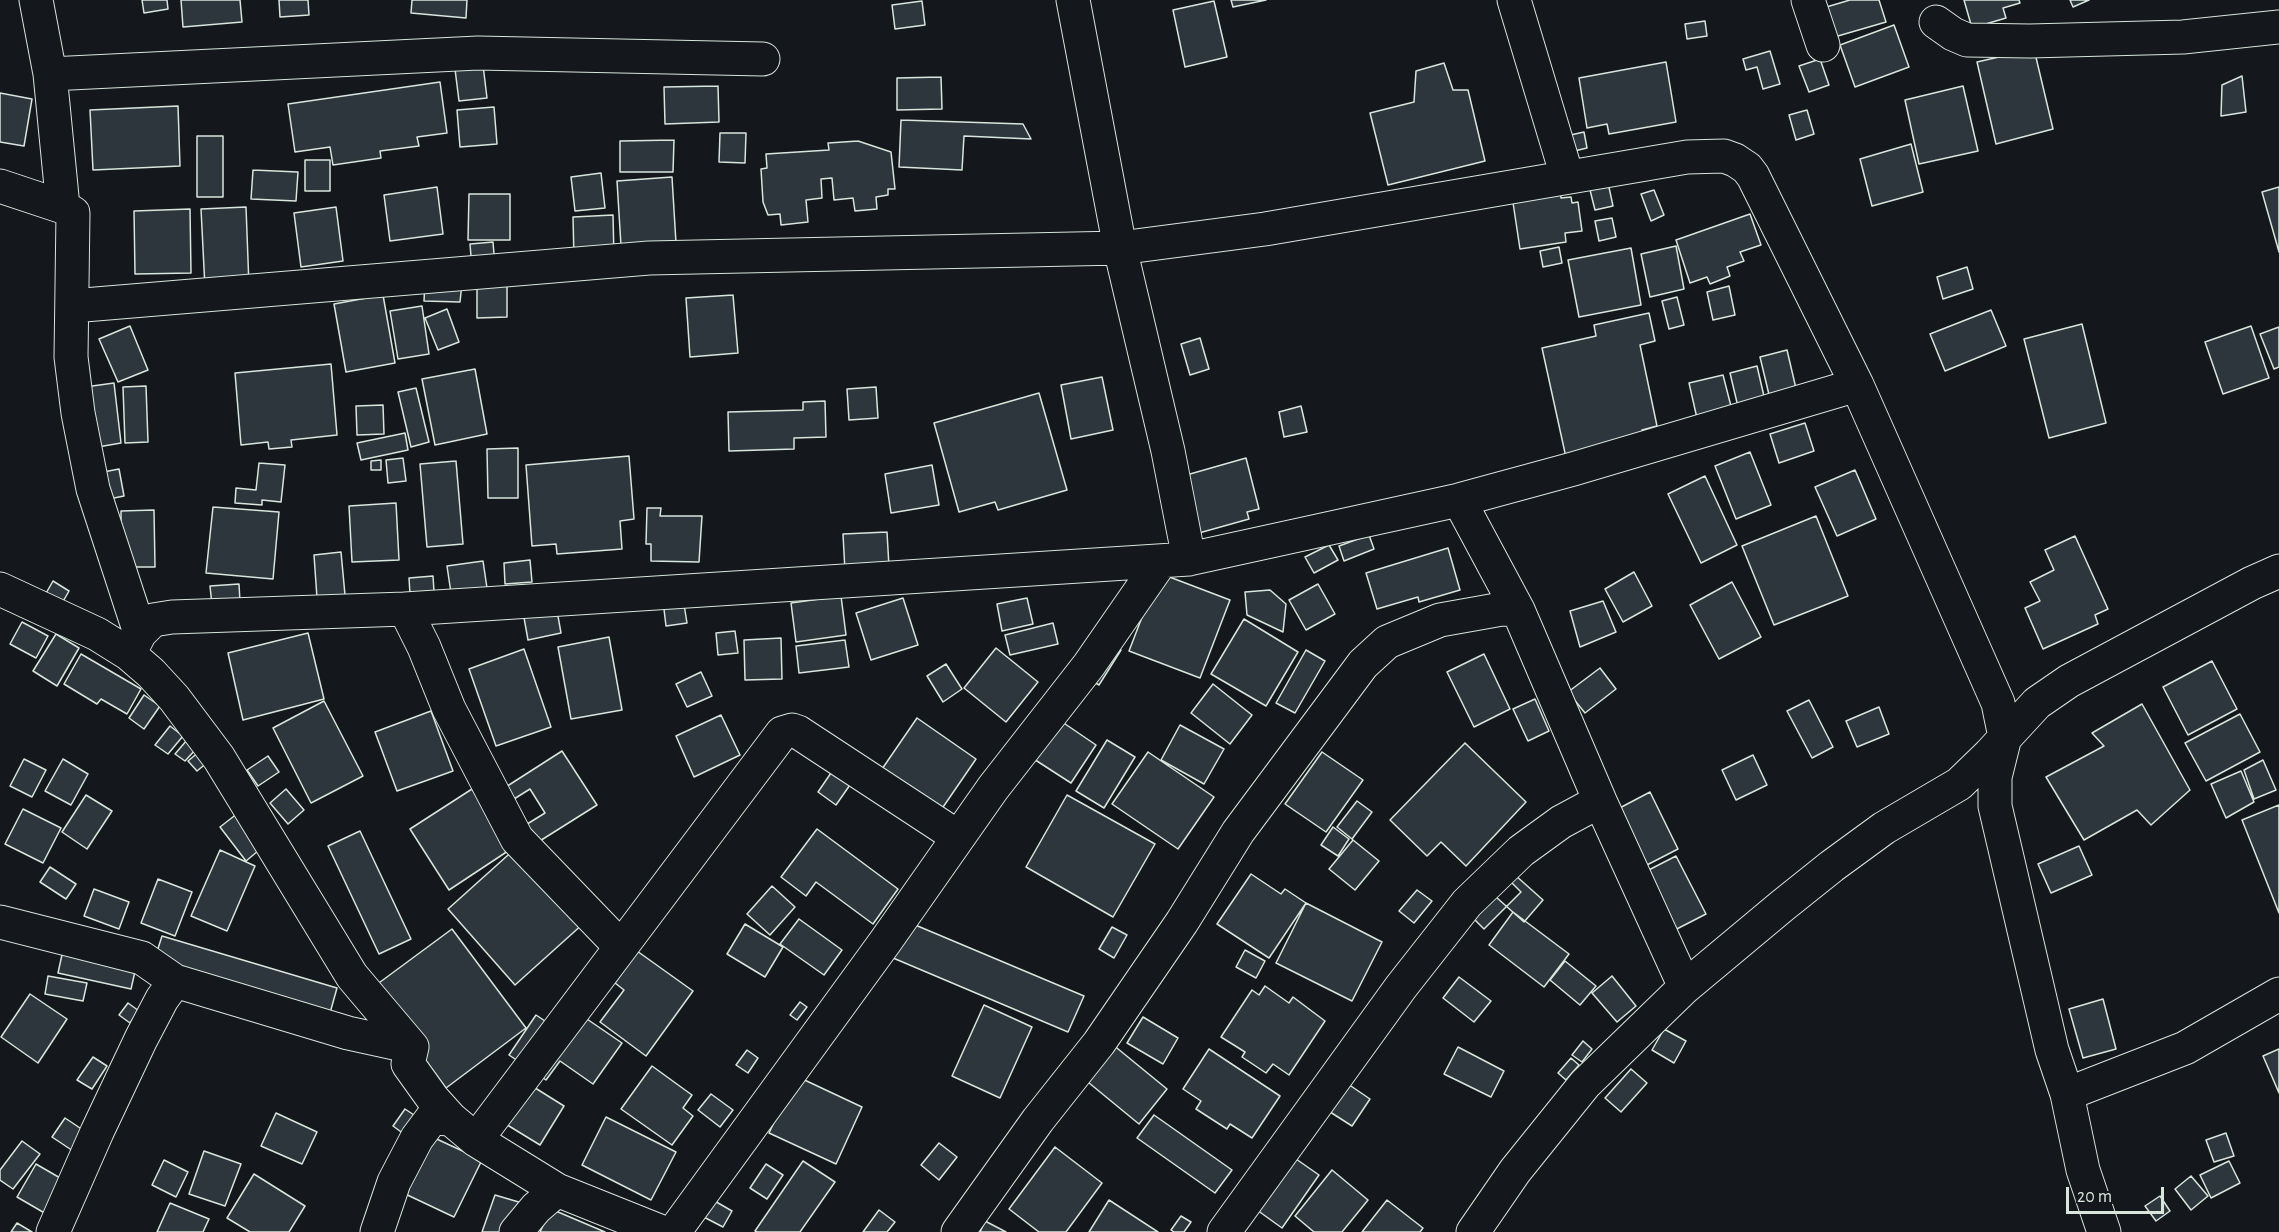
<!DOCTYPE html>
<html>
<head>
<meta charset="utf-8">
<style>
	body { margin:0 }
	#map { position:relative; width:2279px; height:1232px; overflow:hidden; background:#14181c; font-family:"Alegreya Sans",sans-serif }
	canvas { display:block }
	.scale { position:absolute; left:2066px; top:1187px; width:98px; height:27px; box-sizing:border-box; border:3px solid #d8e6dc; border-top:0; padding-left:8px; font-size:18px; line-height:21px; white-space:nowrap; color:#d8e6dc; -webkit-text-stroke:4px #14181c; paint-order:stroke }
</style>
</head>
<body>
<div id="map">
<canvas width="2279" height="1232"></canvas>
<div class="scale">20 m</div>
</div>
<script>
const ctx = document.querySelector('canvas').getContext('2d');
ctx.lineJoin = 'round';
function paint(path, color) { ctx.fillStyle = color; ctx.fill(path, 'evenodd'); }
const toPath = rows => new Path2D(rows.map(r => 'M' + r).join(''));
function stroke(path, color, width, dash) { ctx.strokeStyle = color; ctx.lineWidth = width; ctx.lineCap = dash ? 'butt' : 'round'; ctx.setLineDash(dash || []); ctx.stroke(path); }
const building = toPath([
	[142,0,167,0,168,9,144,13,142,0],
	[181,0,240,0,242,22,183,27,181,0],
	[279,0,308,0,309,15,280,17,279,0],
	[412,0,467,0,466,18,411,13,412,0],
	[1231,0,1266,0,1233,7,1231,0],
	[1850,0,1879,0,1886,22,1831,38,1823,8,1850,0],
	[1964,0,2019,0,2020,3,2003,8,2006,18,1972,28,1964,0],
	[2070,0,2089,0,2073,7,2070,0],
	[922,1,925,25,895,29,892,5,922,1],
	[1214,1,1227,57,1185,67,1173,10,1214,1],
	[1705,21,1707,36,1687,39,1685,24,1705,21],
	[1894,25,1909,67,1855,87,1840,45,1894,25],
	[2034,49,2053,129,1996,144,1977,62,2034,49],
	[1770,51,1780,84,1763,89,1757,67,1746,70,1743,59,1770,51],
	[1820,59,1829,85,1809,92,1799,66,1820,59],
	[1666,62,1676,122,1609,134,1607,124,1587,128,1579,78,1666,62],
	[1444,63,1453,90,1468,90,1485,161,1388,185,1370,113,1414,102,1416,71,1444,63],
	[483,65,487,98,459,101,455,69,483,65],
	[2242,76,2246,112,2221,116,2222,85,2242,76],
	[941,77,942,109,897,110,897,78,941,77],
	[440,82,447,133,417,137,419,146,380,151,381,158,333,165,330,147,295,152,288,104,440,82],
	[718,86,719,122,665,124,664,87,718,86],
	[1963,86,1978,151,1919,164,1905,100,1963,86],
	[0,93,32,99,24,146,0,142,0,93],
	[178,106,180,166,93,170,90,110,178,106],
	[494,107,497,144,460,147,457,110,494,107],
	[1807,110,1814,134,1796,140,1789,115,1807,110],
	[901,120,1023,124,1031,139,964,136,962,170,899,167,901,120],
	[1584,132,1587,148,1570,152,1566,136,1584,132],
	[720,133,746,133,745,163,719,162,720,133],
	[197,136,223,136,223,197,197,197,197,136],
	[674,140,673,172,620,172,620,141,674,140],
	[858,141,891,152,895,189,888,189,888,195,876,197,877,209,855,211,853,198,834,200,832,178,821,179,822,198,806,200,808,222,781,225,780,214,768,215,763,202,761,169,767,168,766,154,829,150,828,143,858,141],
	[1911,144,1923,192,1872,206,1860,159,1911,144],
	[305,160,330,160,330,191,305,191,305,160],
	[253,170,298,172,296,201,251,199,253,170],
	[601,173,605,208,575,211,571,177,601,173],
	[672,177,676,243,621,246,617,181,672,177],
	[1607,178,1613,206,1595,210,1588,182,1607,178],
	[437,187,443,234,390,241,384,195,437,187],
	[2279,187,2279,252,2262,192,2279,187],
	[1560,189,1561,198,1571,197,1572,203,1578,202,1582,231,1565,233,1566,242,1520,249,1512,196,1560,189],
	[1654,190,1664,215,1651,221,1641,194,1654,190],
	[469,194,510,194,510,240,468,240,469,194],
	[246,207,249,286,205,288,201,209,246,207],
	[336,207,343,261,301,267,294,213,336,207],
	[190,209,191,273,135,274,134,211,190,209],
	[1750,214,1761,245,1740,252,1744,261,1727,267,1730,276,1710,284,1707,277,1690,283,1676,240,1750,214],
	[613,215,614,258,574,259,573,217,613,215],
	[1612,218,1616,237,1599,241,1595,221,1612,218],
	[493,242,495,267,472,269,470,244,493,242],
	[1676,246,1684,289,1650,297,1641,254,1676,246],
	[1559,247,1562,263,1543,267,1540,251,1559,247],
	[1631,248,1641,305,1579,317,1568,260,1631,248],
	[1967,267,1973,289,1943,299,1937,277,1967,267],
	[507,279,507,317,477,318,477,280,507,279],
	[425,282,462,283,460,302,424,301,425,282],
	[1729,286,1735,315,1713,320,1707,292,1729,286],
	[383,295,395,363,346,372,334,304,383,295],
	[733,295,738,353,690,357,686,298,733,295],
	[1677,297,1684,325,1669,329,1662,301,1677,297],
	[422,306,429,354,398,359,390,311,422,306],
	[447,309,459,342,438,350,425,318,447,309],
	[1991,310,2006,346,1945,371,1930,334,1991,310],
	[1649,313,1655,341,1640,345,1657,426,1642,430,1645,445,1567,462,1542,348,1596,336,1594,325,1649,313],
	[2082,324,2106,423,2049,438,2024,339,2082,324],
	[130,326,148,370,118,382,99,339,130,326],
	[2251,326,2269,378,2223,394,2205,342,2251,326],
	[2279,327,2279,367,2274,369,2260,334,2279,327],
	[1200,338,1209,369,1190,375,1181,344,1200,338],
	[1787,350,1798,397,1771,403,1760,357,1787,350],
	[331,364,337,435,291,440,292,447,269,449,268,442,241,445,235,373,331,364],
	[1757,366,1766,405,1739,411,1730,373,1757,366],
	[475,369,487,434,435,445,422,379,475,369],
	[1723,375,1734,418,1699,427,1689,383,1723,375],
	[1102,377,1113,430,1071,439,1061,385,1102,377],
	[114,383,121,443,92,448,85,387,114,383],
	[146,386,148,442,125,443,123,387,146,386],
	[876,387,878,418,849,420,847,389,876,387],
	[416,388,429,442,411,447,398,392,416,388],
	[1039,393,1067,490,998,510,995,502,959,512,934,423,1039,393],
	[825,401,826,437,794,438,794,449,729,451,728,412,803,410,803,402,825,401],
	[383,405,384,434,357,435,356,406,383,405],
	[1301,406,1307,432,1284,437,1279,412,1301,406],
	[1805,423,1814,451,1779,463,1770,434,1805,423],
	[405,433,408,450,361,460,357,443,405,433],
	[518,448,518,498,488,498,487,449,518,448],
	[1750,452,1771,505,1736,519,1715,466,1750,452],
	[629,456,634,519,620,521,622,549,557,554,556,544,532,546,526,465,629,456],
	[403,458,406,481,388,483,386,460,403,458],
	[1246,458,1259,509,1247,512,1249,519,1199,533,1183,476,1246,458],
	[381,460,381,470,371,470,371,461,381,460],
	[456,461,463,544,427,547,420,464,456,461],
	[259,463,285,465,281,502,262,500,262,505,235,503,236,488,256,490,259,463],
	[932,465,939,505,891,513,885,474,932,465],
	[119,469,124,496,104,500,98,473,119,469],
	[1855,470,1876,519,1837,536,1815,487,1855,470],
	[1705,476,1737,545,1701,563,1668,494,1705,476],
	[396,503,399,560,352,562,349,506,396,503],
	[213,507,279,512,273,579,206,573,213,507],
	[647,508,661,508,660,516,702,516,699,562,651,561,651,544,646,544,647,508],
	[154,510,155,567,121,567,121,511,154,510],
	[1816,516,1848,596,1774,625,1742,546,1816,516],
	[887,532,889,567,845,571,843,534,887,532],
	[1369,535,1374,549,1344,561,1339,546,1369,535],
	[2075,536,2108,609,2095,615,2098,624,2043,649,2025,608,2040,601,2030,582,2054,570,2045,550,2075,536],
	[1329,545,1338,560,1314,573,1305,557,1329,545],
	[1448,548,1460,590,1419,602,1418,597,1377,609,1366,573,1448,548],
	[341,552,345,595,317,598,314,555,341,552],
	[530,560,532,582,505,584,504,563,530,560],
	[483,561,487,588,451,593,447,566,483,561],
	[1634,572,1652,606,1623,622,1605,589,1634,572],
	[1159,573,1230,600,1200,678,1129,651,1159,573],
	[433,576,434,592,410,594,409,578,433,576],
	[53,581,69,591,61,605,45,595,53,581],
	[1732,582,1761,637,1719,659,1690,605,1732,582],
	[239,584,240,602,212,605,210,586,239,584],
	[1318,584,1335,614,1306,630,1289,600,1318,584],
	[1270,590,1286,604,1283,632,1247,615,1245,592,1270,590],
	[841,596,846,635,796,642,791,603,841,596],
	[683,598,687,623,666,626,663,601,683,598],
	[903,598,918,645,871,660,856,613,903,598],
	[1027,598,1033,624,1002,631,997,604,1027,598],
	[1603,601,1616,632,1580,647,1570,611,1603,601],
	[556,605,561,633,528,640,523,612,556,605],
	[1244,619,1298,652,1266,706,1211,674,1244,619],
	[22,622,48,636,36,658,10,644,22,622],
	[1053,623,1058,644,1010,655,1005,635,1053,623],
	[735,631,738,653,718,655,716,633,735,631],
	[308,633,324,699,243,720,228,653,308,633],
	[56,634,79,648,57,686,33,671,56,634],
	[609,637,622,710,571,719,558,647,609,637],
	[781,638,782,679,745,680,744,640,781,638],
	[845,640,849,667,799,673,796,646,845,640],
	[1111,643,1121,650,1099,685,1089,679,1111,643],
	[996,648,1038,682,1006,722,964,688,996,648],
	[524,649,551,727,496,746,469,669,524,649],
	[1306,650,1325,661,1295,713,1276,703,1306,650],
	[81,654,141,689,127,714,101,699,97,704,64,684,81,654],
	[1484,654,1510,709,1474,727,1447,672,1484,654],
	[2212,661,2237,709,2188,735,2163,687,2212,661],
	[946,664,962,689,943,702,927,676,946,664],
	[1600,668,1616,689,1585,713,1568,692,1600,668],
	[701,672,712,696,687,707,676,684,701,672],
	[1213,684,1252,715,1230,744,1191,713,1213,684],
	[144,695,160,706,144,729,129,718,144,695],
	[1535,699,1549,731,1528,741,1513,709,1535,699],
	[1809,700,1833,747,1812,758,1787,711,1809,700],
	[324,701,363,776,311,803,273,728,324,701],
	[2142,704,2190,790,2151,825,2137,810,2084,840,2046,777,2104,746,2092,733,2142,704],
	[1879,707,1889,734,1857,747,1846,721,1879,707],
	[431,711,453,771,397,791,375,732,431,711],
	[2240,714,2260,752,2206,781,2185,743,2240,714],
	[721,715,740,755,694,777,676,736,721,715],
	[1052,715,1096,745,1071,783,1026,754,1052,715],
	[917,718,976,759,939,813,880,772,917,718],
	[1180,725,1224,749,1204,784,1161,760,1180,725],
	[170,726,183,736,168,754,155,745,170,726],
	[187,740,197,748,185,761,175,754,187,740],
	[1107,740,1135,757,1104,808,1076,791,1107,740],
	[1465,743,1526,802,1466,866,1441,842,1427,856,1390,820,1465,743],
	[200,751,208,762,197,771,188,761,200,751],
	[562,751,597,805,535,844,524,826,545,813,530,789,506,804,498,792,562,751],
	[1148,752,1214,797,1178,849,1112,804,1148,752],
	[1322,752,1363,780,1326,832,1285,804,1322,752],
	[1753,755,1767,785,1736,800,1722,770,1753,755],
	[268,756,279,772,258,786,247,770,268,756],
	[24,759,46,770,32,797,10,786,24,759],
	[63,759,88,774,71,805,45,791,63,759],
	[2263,760,2276,790,2254,799,2244,770,2263,760],
	[833,770,852,782,836,805,818,792,833,770],
	[2241,771,2254,802,2226,818,2211,784,2241,771],
	[286,789,304,810,288,824,270,803,286,789],
	[472,789,511,849,449,890,410,829,472,789],
	[1650,792,1678,849,1643,867,1614,811,1650,792],
	[86,795,112,811,87,849,62,832,86,795],
	[1067,795,1155,844,1113,917,1026,867,1067,795],
	[1357,801,1372,812,1352,839,1337,827,1357,801],
	[2279,805,2279,913,2242,820,2279,805],
	[23,809,61,828,43,863,5,844,23,809],
	[238,813,264,846,246,861,220,827,238,813],
	[1333,827,1349,839,1338,856,1321,845,1333,827],
	[817,829,898,889,873,924,816,882,806,896,781,877,817,829],
	[360,831,411,939,379,954,328,846,360,831],
	[1353,840,1379,861,1355,890,1329,869,1353,840],
	[2079,846,2092,875,2051,893,2038,864,2079,846],
	[517,847,584,923,515,985,448,909,517,847],
	[220,850,255,866,227,931,191,916,220,850],
	[1676,856,1706,914,1667,934,1637,876,1676,856],
	[50,867,76,884,66,899,40,882,50,867],
	[1502,873,1521,892,1484,929,1465,910,1502,873],
	[1251,874,1281,894,1285,889,1306,903,1269,958,1217,924,1251,874],
	[1515,875,1543,900,1524,922,1496,897,1515,875],
	[158,879,192,892,175,936,141,923,158,879],
	[772,886,795,907,770,935,747,914,772,886],
	[94,889,129,902,119,929,84,916,94,889],
	[1417,890,1432,901,1414,923,1399,911,1417,890],
	[1306,903,1382,942,1352,1001,1276,963,1306,903],
	[1513,912,1569,954,1544,987,1489,945,1513,912],
	[799,919,842,950,824,975,780,944,799,919],
	[901,919,1084,996,1068,1032,886,955,901,919],
	[745,924,783,947,765,977,727,954,745,924],
	[1112,927,1127,935,1114,958,1099,949,1112,927],
	[452,929,526,1028,446,1088,372,988,452,929],
	[162,936,337,988,330,1013,154,961,162,936],
	[63,950,136,967,131,989,58,973,63,950],
	[1245,950,1265,961,1256,978,1236,967,1245,950],
	[637,951,693,991,646,1056,600,1022,624,990,615,983,637,951],
	[1565,961,1596,986,1580,1005,1550,980,1565,961],
	[48,976,87,983,83,1001,45,994,48,976],
	[1612,976,1636,1006,1617,1022,1592,993,1612,976],
	[1459,977,1491,1001,1474,1022,1443,998,1459,977],
	[1265,986,1289,1003,1293,997,1325,1021,1289,1075,1273,1064,1266,1073,1242,1057,1245,1052,1221,1037,1252,990,1259,995,1265,986],
	[30,994,67,1019,38,1063,1,1037,30,994],
	[2103,999,2116,1049,2083,1058,2069,1009,2103,999],
	[800,1002,807,1007,797,1020,790,1015,800,1002],
	[128,1003,139,1011,130,1023,119,1015,128,1003],
	[565,1004,622,1043,593,1084,560,1061,546,1080,509,1055,536,1015,551,1025,565,1004],
	[984,1005,1032,1027,1000,1098,952,1076,984,1005],
	[1143,1017,1178,1038,1163,1064,1127,1043,1143,1017],
	[1664,1029,1686,1041,1674,1063,1652,1050,1664,1029],
	[1583,1041,1592,1049,1582,1062,1572,1055,1583,1041],
	[1112,1044,1167,1089,1139,1124,1083,1078,1112,1044],
	[1458,1047,1504,1071,1491,1097,1444,1074,1458,1047],
	[1209,1049,1280,1096,1252,1138,1230,1124,1227,1129,1196,1109,1201,1101,1183,1089,1209,1049],
	[2279,1049,2279,1093,2263,1056,2279,1049],
	[747,1050,758,1058,748,1073,736,1065,747,1050],
	[93,1057,107,1066,92,1089,77,1080,93,1057],
	[1571,1058,1579,1065,1566,1080,1558,1073,1571,1058],
	[652,1066,692,1095,683,1108,693,1116,672,1145,621,1109,652,1066],
	[1631,1069,1647,1083,1621,1112,1605,1098,1631,1069],
	[516,1076,564,1106,540,1145,491,1115,516,1076],
	[796,1076,862,1107,836,1164,769,1133,796,1076],
	[1345,1082,1370,1099,1352,1126,1327,1110,1345,1082],
	[711,1094,733,1110,720,1127,698,1110,711,1094],
	[405,1109,420,1119,408,1137,393,1126,405,1109],
	[276,1113,317,1132,302,1164,261,1146,276,1113],
	[1154,1115,1232,1170,1215,1193,1137,1138,1154,1115],
	[606,1117,676,1152,651,1200,582,1165,606,1117],
	[65,1118,86,1132,73,1151,52,1137,65,1118],
	[2226,1133,2234,1156,2214,1162,2206,1140,2226,1133],
	[428,1135,482,1160,454,1217,401,1192,428,1135],
	[22,1141,40,1154,13,1189,0,1180,0,1170,22,1141],
	[939,1143,957,1157,939,1180,921,1165,939,1143],
	[1055,1147,1102,1183,1066,1232,1039,1232,1009,1209,1055,1147],
	[204,1151,241,1164,225,1206,189,1194,204,1151],
	[1286,1152,1319,1175,1282,1228,1250,1205,1286,1152],
	[164,1160,188,1172,176,1197,152,1185,164,1160],
	[803,1161,835,1182,800,1232,757,1232,755,1231,803,1161],
	[2229,1161,2240,1183,2211,1198,2200,1175,2229,1161],
	[36,1164,67,1182,48,1215,17,1197,36,1164],
	[766,1164,783,1175,767,1199,750,1188,766,1164],
	[1332,1170,1368,1200,1342,1232,1314,1232,1295,1216,1332,1170],
	[254,1174,305,1206,289,1232,250,1232,227,1218,254,1174],
	[2191,1176,2208,1196,2191,1210,2175,1189,2191,1176],
	[495,1195,522,1203,513,1232,482,1232,495,1195],
	[706,1196,732,1211,723,1227,696,1213,706,1196],
	[2160,1196,2170,1211,2156,1221,2145,1206,2160,1196],
	[1109,1200,1158,1232,1089,1232,1109,1200],
	[1387,1200,1423,1228,1420,1232,1362,1232,1387,1200],
	[170,1203,209,1219,203,1232,157,1232,170,1203],
	[551,1209,605,1232,540,1232,551,1209],
	[879,1210,895,1222,887,1232,863,1232,879,1210],
	[1181,1216,1191,1222,1184,1232,1174,1232,1171,1230,1181,1216],
	[985,1221,1006,1232,980,1232,985,1221],
	[17,1223,32,1232,11,1232,17,1223]
]);
paint(building, '#2c363c');
stroke(building, '#d8e6dc', 1.5);
const minor = toPath([
	[36,0,50,74,63,207,73,213,71,357,78,413,93,489,140,633],
	[1073,0,1120,248,1168,451,1189,559],
	[1514,0,1567,176],
	[1808,0,1823,45],
	[1936,22,1953,34,1967,40,2030,41,2183,37,2279,27],
	[50,74,478,53,763,59],
	[0,186,63,207],
	[72,306,649,258,1120,248,1265,229,1687,157,1724,156,1735,160,1747,168,1753,176,1857,385,1998,703,2005,737,1995,777,1995,806,2052,1050,2067,1094,2083,1170,2104,1232],
	[1459,500,1518,610,1600,801,1685,987],
	[0,589,97,634,129,654,151,673,174,698,219,758,352,976,412,1047,408,1064,433,1099,451,1119,476,1140,557,1190,662,1232],
	[405,609,424,647,449,709,517,839,620,946],
	[129,654,140,633,153,620,172,617,405,609,1189,559,1459,500,1573,469,1857,385],
	[0,922,142,958,175,981,348,1033,412,1047],
	[2067,1094,2185,1048,2279,994],
	[476,1140,782,733,792,730,798,732,958,837],
	[53,1232,97,1132,141,1039,162,999,175,981],
	[377,1232,394,1182,417,1138,432,1118,451,1119],
	[516,1232,536,1208,557,1190],
	[674,1232,885,942,993,788,1089,665,1161,561],
	[958,1232,1038,1120,1099,1043,1182,922,1238,832,1363,664,1387,642,1440,620,1502,609,1518,610],
	[1224,1232,1401,987,1467,903,1521,851,1561,822,1600,801],
	[1473,1232,1515,1171,1585,1084,1685,987,1782,906,1832,866,1884,828,1959,784,1990,754,2037,703,2069,681,2252,583,2279,571]
]);
stroke(minor, '#d8e6dc', 35);
stroke(minor, '#14181c', 33);
</script>
</body>
</html>
